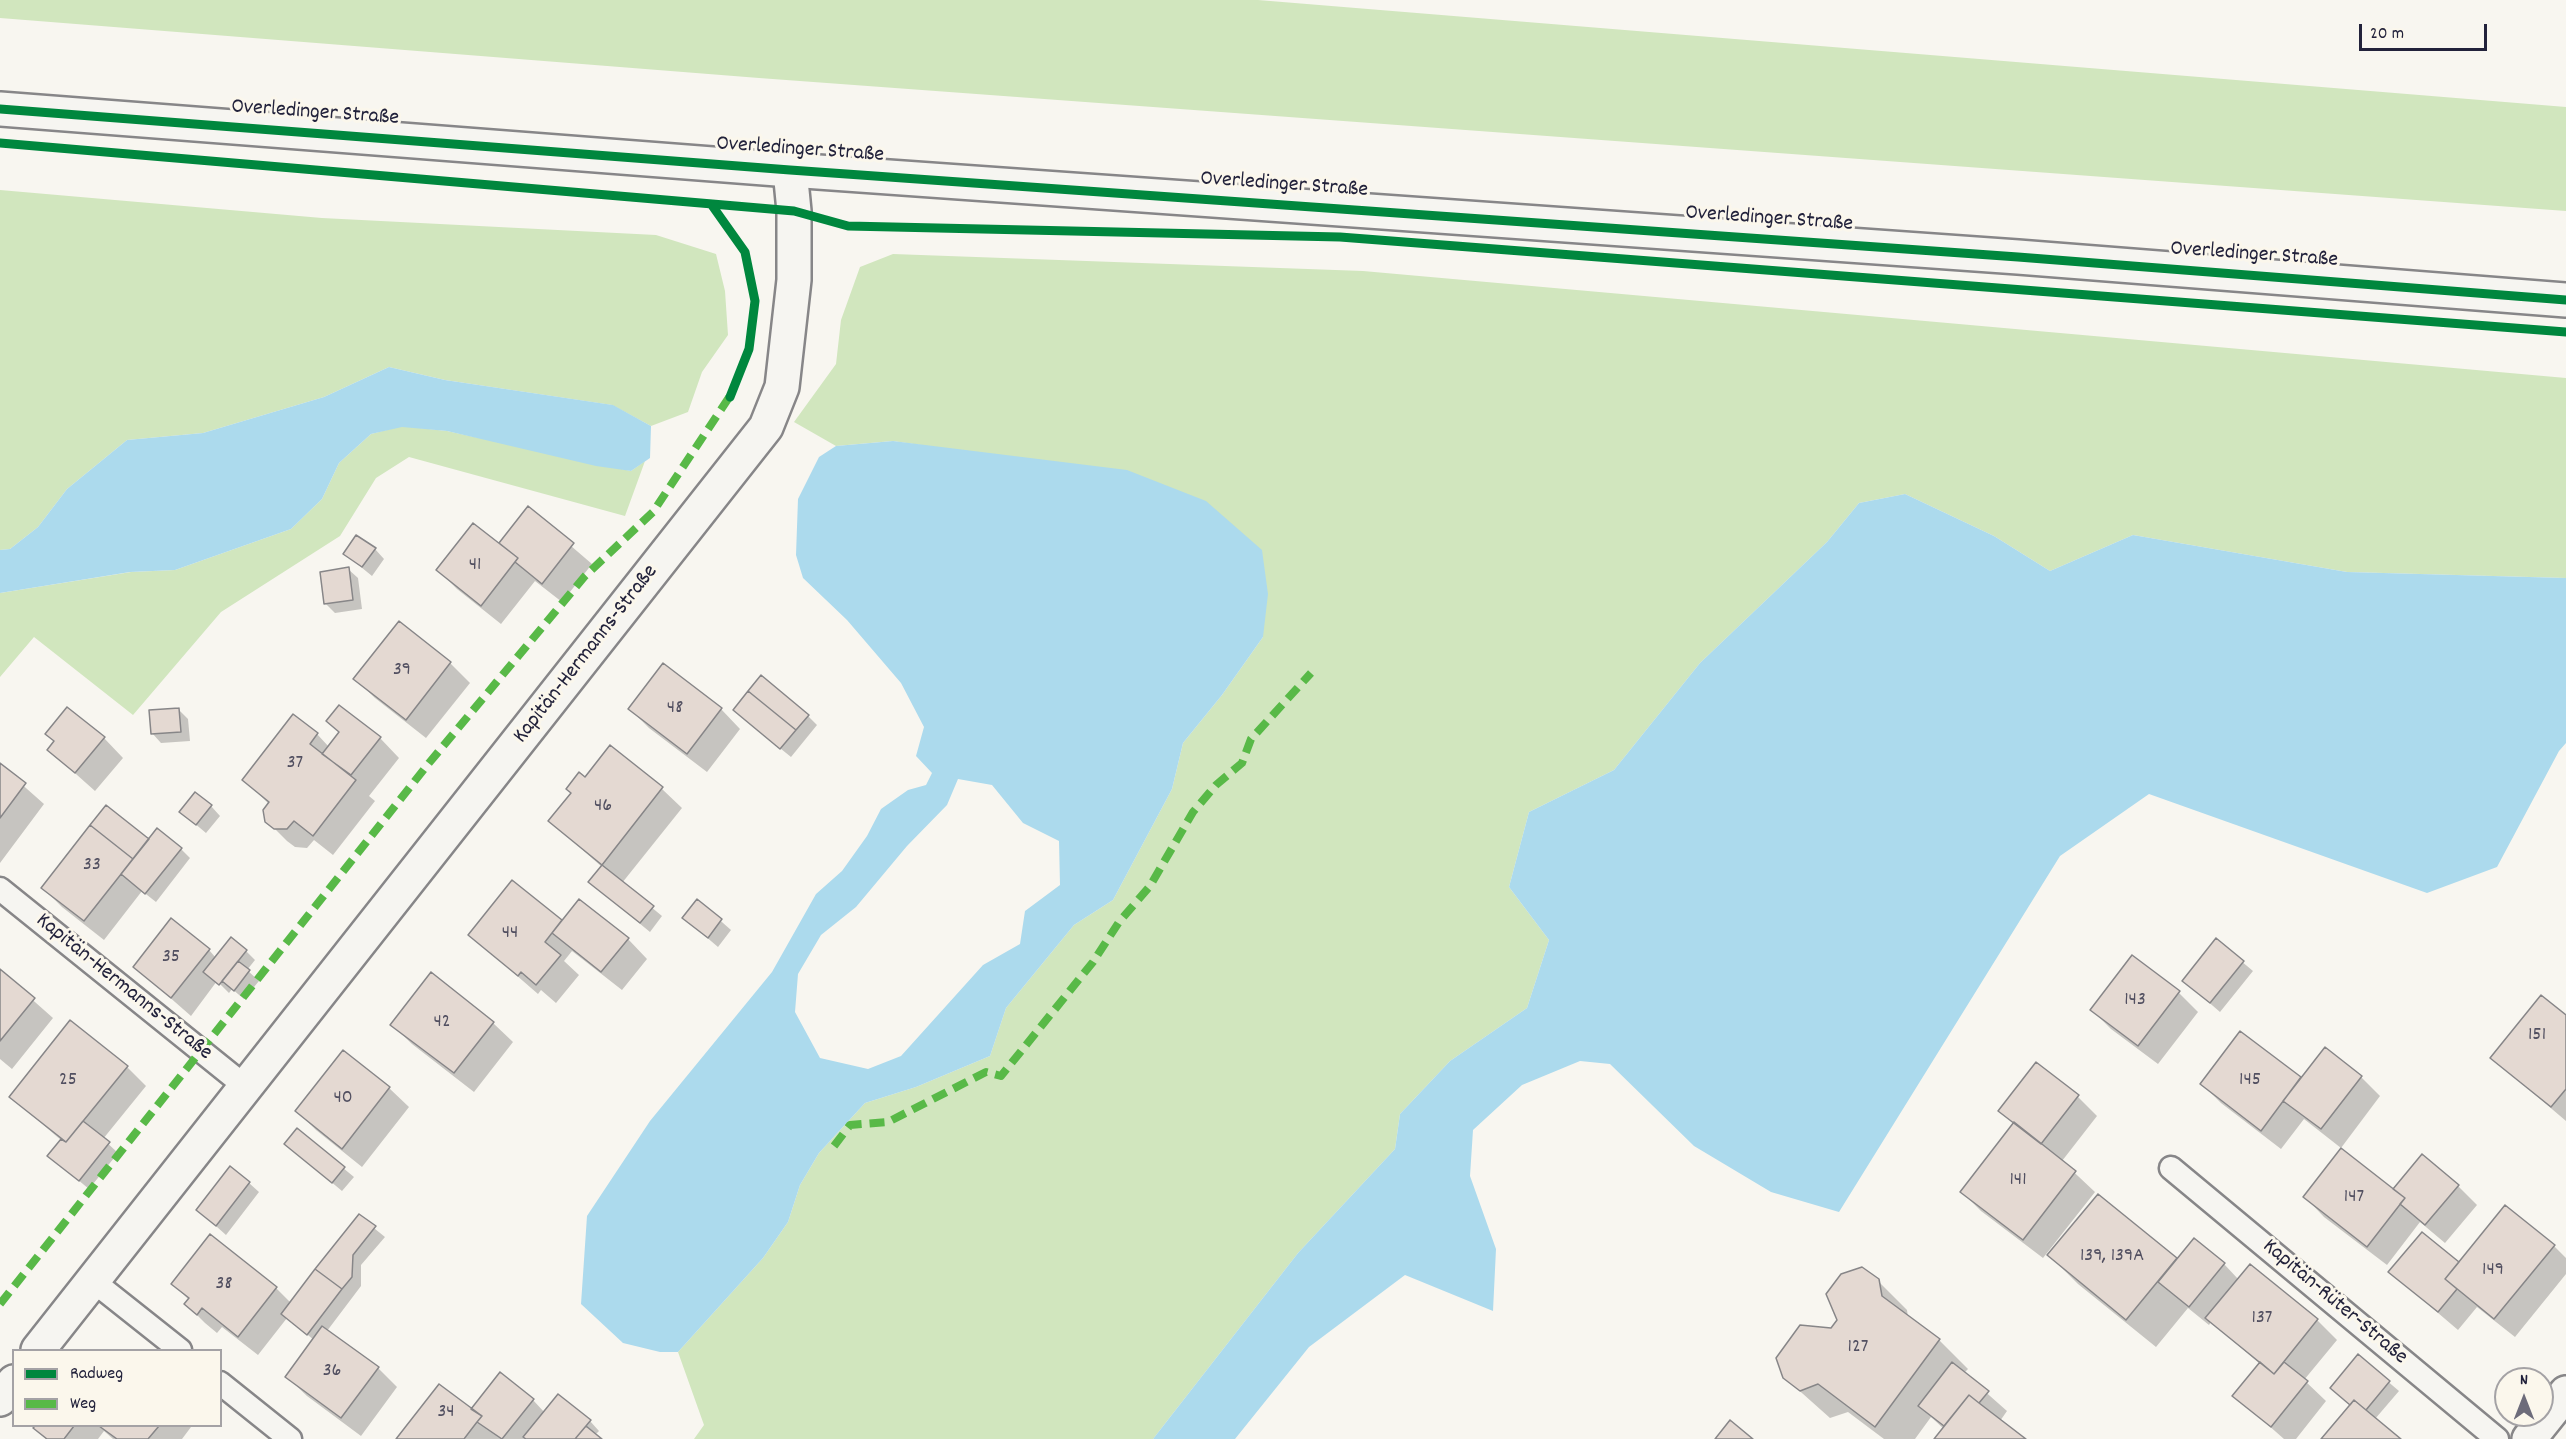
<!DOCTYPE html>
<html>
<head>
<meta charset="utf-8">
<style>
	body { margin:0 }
	#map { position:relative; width:2566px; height:1439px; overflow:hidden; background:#f8f6f0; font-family:Dekko,sans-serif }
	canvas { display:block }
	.legend { position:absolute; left:12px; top:1349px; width:210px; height:78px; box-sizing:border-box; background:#fbf7ec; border:2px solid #a4a2a5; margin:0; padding:8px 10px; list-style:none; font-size:18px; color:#22223b }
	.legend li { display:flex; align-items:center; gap:12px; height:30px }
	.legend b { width:30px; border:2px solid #a4a2a5 }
	.north { position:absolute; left:2494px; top:1367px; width:60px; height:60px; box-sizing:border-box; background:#fbf7ec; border:2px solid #a4a2a5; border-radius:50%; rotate:0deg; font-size:16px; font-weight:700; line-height:24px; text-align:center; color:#22223b }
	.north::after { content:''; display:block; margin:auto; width:21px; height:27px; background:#6d6c7a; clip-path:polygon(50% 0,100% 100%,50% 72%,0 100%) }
	.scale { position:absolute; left:2359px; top:24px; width:128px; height:27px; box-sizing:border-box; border:3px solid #22223b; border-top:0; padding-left:8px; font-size:18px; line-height:21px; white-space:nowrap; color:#22223b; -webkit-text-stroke:4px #fbf7ec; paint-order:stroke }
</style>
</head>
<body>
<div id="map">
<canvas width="2566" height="1439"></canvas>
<ul class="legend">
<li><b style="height:8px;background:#00873e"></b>Radweg</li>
<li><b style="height:8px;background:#58b947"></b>Weg</li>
</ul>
<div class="north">N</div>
<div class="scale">20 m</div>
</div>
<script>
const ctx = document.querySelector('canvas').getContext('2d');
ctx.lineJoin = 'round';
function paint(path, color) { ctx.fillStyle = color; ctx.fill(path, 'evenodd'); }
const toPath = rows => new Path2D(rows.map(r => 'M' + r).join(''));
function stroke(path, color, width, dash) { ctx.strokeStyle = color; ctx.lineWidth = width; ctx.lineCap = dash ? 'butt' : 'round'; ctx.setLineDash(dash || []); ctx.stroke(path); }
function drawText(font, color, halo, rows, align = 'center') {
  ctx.font = font + ' Dekko,sans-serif'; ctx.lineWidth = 6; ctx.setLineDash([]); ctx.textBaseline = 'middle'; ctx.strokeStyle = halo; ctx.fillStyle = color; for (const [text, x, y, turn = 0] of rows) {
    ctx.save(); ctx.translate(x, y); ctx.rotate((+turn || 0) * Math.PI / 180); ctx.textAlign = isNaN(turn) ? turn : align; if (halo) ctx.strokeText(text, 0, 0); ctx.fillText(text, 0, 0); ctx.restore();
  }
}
paint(toPath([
	[0,0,1258,0,2566,107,2566,211,759,78,0,18],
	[0,190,322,218,656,235,716,254,725,291,728,335,702,372,688,412,651,426,612,405,445,380,389,367,324,397,203,433,127,440,67,489,38,527,10,549,0,550],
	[893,254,1363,271,2566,378,2566,578,2347,572,2133,535,2050,571,1994,536,1905,494,1859,503,1827,542,1700,663,1614,770,1529,812,1509,887,1549,940,1527,1008,1450,1061,1400,1114,1395,1149,1298,1253,1153,1439,694,1439,704,1425,678,1352,763,1258,788,1222,800,1185,819,1153,865,1103,916,1087,990,1056,1006,1008,1074,925,1113,900,1172,789,1183,743,1222,695,1263,637,996,456,893,441,836,446,794,422,836,364,841,320,860,267],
	[402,426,447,431,631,471,645,461,625,516,409,457,376,478,340,536,221,612,133,715,34,637,0,677,0,593,131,572,175,570,291,529,322,499,339,463,371,434]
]), '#d1e6be');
paint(toPath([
	[389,367,445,380,613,405,651,426,650,458,631,471,596,466,447,431,402,427,371,434,339,463,322,499,291,529,175,570,130,572,0,593,0,550,10,549,38,527,67,489,127,440,203,433,324,397],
	[893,441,1127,470,1206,501,1262,550,1268,594,1263,637,1222,695,1183,743,1172,789,1113,900,1074,925,1006,1008,990,1056,916,1087,865,1103,819,1153,800,1185,788,1222,763,1258,678,1352,660,1352,623,1343,581,1304,587,1216,650,1121,772,972,816,894,842,871,867,836,881,809,908,790,926,785,932,773,916,756,924,727,901,683,847,620,803,578,796,555,798,499,819,457,836,446],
	[958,779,992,785,1023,823,1059,841,1060,885,1025,911,1020,944,983,965,901,1056,868,1069,820,1058,795,1012,798,974,821,935,856,907,907,846,947,805],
	[1905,494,1994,536,2050,571,2133,535,2347,572,2566,578,2566,743,2559,751,2497,867,2427,893,2149,794,2060,856,1839,1212,1771,1192,1694,1146,1610,1064,1580,1061,1522,1085,1473,1130,1470,1176,1496,1249,1493,1311,1405,1275,1309,1347,1235,1439,1153,1439,1298,1253,1395,1149,1400,1114,1450,1061,1527,1008,1549,940,1509,887,1529,812,1614,770,1700,663,1827,542,1859,503]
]), '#acdaed');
paint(toPath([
	[528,509,592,564,562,602,535,581,501,624,457,589,438,570,499,545],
	[375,549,384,559,372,576,345,554],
	[348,569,358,578,362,609,335,613,325,603],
	[399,623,450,663,470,683,426,738,375,698,355,679],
	[663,665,721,709,740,729,707,772,649,728,630,709],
	[179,710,188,719,190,741,161,743,152,733],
	[808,716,817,725,791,757,744,719],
	[317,734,329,747,380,738,399,758,369,796,375,801,333,855,314,840,307,848,295,847,287,841,267,821,269,804,244,780],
	[104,738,123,758,95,791,49,750],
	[610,747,662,789,682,808,622,883,662,916,650,932,600,891,602,867,550,821],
	[0,765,44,804,0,863],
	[211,806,220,816,206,833,181,812],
	[149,841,181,849,190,858,156,902,142,891,104,940,62,907,43,888],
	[513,882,562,922,628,939,647,959,622,990,572,951,564,961,579,975,556,1003,541,990,538,994,470,935],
	[698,901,731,930,718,947,684,918],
	[2216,940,2253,971,2220,1012,2184,981],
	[209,950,216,958,246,951,255,960,247,970,259,981,244,999,232,989,229,993,217,981,191,1016,135,967],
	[2132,957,2179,993,2198,1012,2158,1064,2111,1029,2092,1010],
	[0,971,53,1018,12,1069,0,1059],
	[432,974,493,1023,513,1042,474,1092,412,1044,392,1025],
	[2566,1017,2566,1121,2492,1058],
	[2240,1033,2302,1079,2361,1077,2380,1096,2341,1148,2304,1119,2281,1149,2221,1103,2202,1084],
	[343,1052,389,1088,409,1107,362,1167,316,1130,297,1111],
	[2037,1064,2078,1097,2097,1116,2062,1161,2095,1192,2043,1258,1981,1211,1962,1192,2014,1124,2000,1111],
	[127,1067,146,1086,103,1139,118,1153,89,1189,49,1156,62,1141,11,1097],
	[297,1130,354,1177,342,1191,286,1144],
	[249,1183,259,1192,226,1235,198,1210],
	[2458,1186,2477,1205,2445,1243,2420,1222,2387,1265,2324,1217,2305,1197],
	[2098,1196,2177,1260,2224,1264,2239,1280,2250,1266,2317,1320,2337,1340,2304,1380,2326,1401,2296,1439,2284,1439,2234,1395,2260,1364,2211,1322,2209,1325,2188,1308,2156,1347,2078,1284,2049,1255],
	[359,1216,385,1237,361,1265,361,1286,327,1331,378,1368,397,1387,361,1436,307,1396,287,1377,314,1340,287,1318,258,1355,222,1327,217,1333,205,1323,186,1304,189,1300,173,1284,276,1288,291,1303],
	[2554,1246,2566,1258,2566,1274,2515,1337,2477,1307,2458,1330,2390,1272,2459,1264],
	[1878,1281,1907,1310,1908,1317,1939,1340,1968,1369,1964,1373,2007,1411,2000,1421,2023,1439,1936,1439,1944,1429,1931,1417,1915,1439,1884,1439,1848,1412,1830,1418,1784,1377],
	[2359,1357,2399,1391,2375,1419,2399,1439,2323,1439,2351,1406,2332,1388],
	[533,1400,545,1413,590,1421,599,1431,595,1435,600,1439,398,1439,472,1411],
	[37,1426,190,1426,191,1427,182,1439,113,1439,104,1431,98,1439,46,1439,35,1428]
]), '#0003');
const building = toPath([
	[528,506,574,543,542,584,515,562,518,558,499,543,528,506],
	[473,523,518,558,481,606,436,570,473,523],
	[356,535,376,548,362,567,343,554,356,535],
	[349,567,353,600,324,604,320,572,349,567],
	[399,621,451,662,406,720,353,679,399,621],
	[663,663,722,708,687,754,628,709,663,663],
	[761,675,809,715,796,730,748,691,761,675],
	[748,691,796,730,780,749,733,710,748,691],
	[339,705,381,737,351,775,322,754,339,732,326,721,339,705],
	[67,707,105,737,75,773,47,750,54,741,45,734,67,707],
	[179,708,181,732,151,734,149,710,179,708],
	[293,714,318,733,310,744,356,780,313,836,294,821,287,829,274,829,265,822,263,810,269,802,242,780,293,714],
	[610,745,663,787,602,865,548,821,571,793,566,789,579,772,585,777,610,745],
	[0,763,26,783,0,818,0,763],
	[195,792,212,805,196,825,179,812,195,792],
	[106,805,149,839,133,859,90,825,106,805],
	[90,825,133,859,84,921,41,888,90,825],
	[157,828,182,848,145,894,121,874,157,828],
	[602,865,654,906,640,923,588,882,602,865],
	[512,880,562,920,545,942,561,955,536,985,521,972,518,976,468,935,512,880],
	[579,899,629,938,601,972,552,933,579,899],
	[697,899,722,919,708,938,682,918,697,899],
	[171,918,210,949,171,998,133,967,171,918],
	[231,937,247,950,219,985,203,972,231,937],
	[2216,938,2244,961,2210,1003,2182,981,2216,938],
	[2132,955,2180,991,2138,1046,2090,1010,2132,955],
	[238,961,250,970,234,991,222,981,238,961],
	[0,969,35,998,0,1041,0,969],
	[431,972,494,1022,454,1073,390,1025,431,972],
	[2541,995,2566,1015,2566,1089,2551,1107,2490,1058,2541,995],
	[70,1020,128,1066,66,1142,9,1097,70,1020],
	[2240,1031,2301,1077,2261,1131,2200,1084,2240,1031],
	[2325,1047,2362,1076,2321,1129,2283,1101,2325,1047],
	[343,1050,390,1087,342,1149,295,1111,343,1050],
	[2036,1062,2079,1095,2041,1144,1998,1111,2036,1062],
	[83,1121,110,1142,79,1181,47,1156,61,1139,66,1142,83,1121],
	[2014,1122,2076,1171,2023,1240,1960,1192,2014,1122],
	[297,1128,345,1167,332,1183,284,1144,297,1128],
	[2341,1148,2405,1198,2367,1247,2303,1197,2341,1148],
	[2422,1154,2459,1185,2425,1225,2400,1204,2405,1198,2393,1189,2422,1154],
	[230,1166,250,1182,216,1226,196,1210,230,1166],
	[2098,1194,2177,1258,2126,1320,2047,1255,2098,1194],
	[2505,1205,2555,1245,2494,1319,2445,1279,2505,1205],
	[359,1214,376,1226,353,1255,352,1277,342,1289,315,1269,359,1214],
	[2422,1232,2459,1262,2445,1279,2457,1289,2438,1312,2388,1272,2422,1232],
	[210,1234,277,1287,238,1337,202,1308,197,1315,184,1304,189,1298,171,1284,210,1234],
	[2194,1238,2225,1263,2189,1307,2158,1282,2194,1238],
	[2250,1264,2318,1319,2274,1374,2205,1318,2250,1264],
	[1862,1267,1879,1279,1882,1296,1940,1339,1875,1427,1818,1384,1800,1391,1783,1378,1776,1358,1800,1325,1831,1328,1837,1320,1826,1294,1841,1274,1862,1267],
	[315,1269,342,1289,307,1335,281,1314,315,1269],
	[322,1326,379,1367,341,1418,285,1377,322,1326],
	[2358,1354,2390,1381,2366,1410,2354,1400,2350,1405,2330,1388,2358,1354],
	[1952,1362,1989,1391,1979,1403,1969,1395,1944,1426,1918,1406,1952,1362],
	[2260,1362,2274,1374,2284,1362,2308,1381,2271,1427,2232,1396,2260,1362],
	[500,1372,534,1399,502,1439,477,1422,482,1416,471,1409,500,1372],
	[439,1384,482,1416,477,1422,464,1439,396,1439,439,1384],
	[558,1394,591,1420,575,1439,526,1439,523,1437,558,1394],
	[1969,1395,1979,1403,2026,1439,1934,1439,1969,1395],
	[2354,1400,2366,1410,2401,1439,2321,1439,2354,1400],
	[1730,1420,1753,1439,1715,1439,1730,1420],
	[35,1426,74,1426,64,1439,47,1439,33,1428,35,1426],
	[99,1426,159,1426,148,1439,117,1439,99,1426],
	[586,1426,602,1439,575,1439,586,1426]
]);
paint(building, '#e4d9d2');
stroke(building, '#878688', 1.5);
const lane = toPath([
	[0,889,246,1087],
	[2171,1168,2497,1439],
	[93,1281,180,1350],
	[220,1383,290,1439]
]);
const street = toPath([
	[38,1350,766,427,782,387,794,280,794,211,790,170],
	[0,1399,14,1382],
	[2529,1439,2566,1393]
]);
const secondary = toPath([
	[0,109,790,170,2018,257,2566,300]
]);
stroke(lane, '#878688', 27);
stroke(street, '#878688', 38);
stroke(secondary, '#878688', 38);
stroke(lane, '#f6f5f1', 22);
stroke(street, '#f6f5f1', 33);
stroke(secondary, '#f6f5f1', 33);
stroke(toPath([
	[834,1146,850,1125,888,1122,986,1072,1001,1076,1093,962,1119,922,1150,886,1193,812,1216,785,1242,763,1251,739,1311,673],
	[0,1304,429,763,585,576,653,512,732,393]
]), '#58b947', 8, [15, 8]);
stroke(toPath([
	[0,109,790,170,2018,257,2566,300],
	[0,143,794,211,848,226,1340,237,2566,332],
	[711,204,745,252,755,301,749,349,730,397]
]), '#00873e', 9);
drawText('20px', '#525061', null, [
	["41",475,566],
	["39",402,671],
	["48",675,709],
	["37",295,764],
	["46",603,807],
	["33",92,866],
	["44",510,934],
	["35",171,958],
	["143",2135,1001],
	["42",442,1023],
	["151",2537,1036],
	["25",68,1081],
	["145",2250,1081],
	["40",343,1099],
	["141",2018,1181],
	["147",2354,1198],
	["139, 139A",2112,1257],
	["149",2493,1271],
	["38",224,1285],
	["137",2262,1319],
	["127",1858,1348],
	["36",332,1372],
	["34",446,1413]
]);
drawText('22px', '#22223b', '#fbf7ec', [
	["Overledinger Straße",315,114,4],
	["Overledinger Straße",800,151,4],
	["Overledinger Straße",1284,186,4],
	["Overledinger Straße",1769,220,4],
	["Overledinger Straße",2254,256,4],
	["Kapitän-Hermanns-Straße",587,655,-52],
	["Kapitän-Hermanns-Straße",123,988,39],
	["Kapitän-Rüter-Straße",2334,1303,40]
]);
</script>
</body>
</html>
